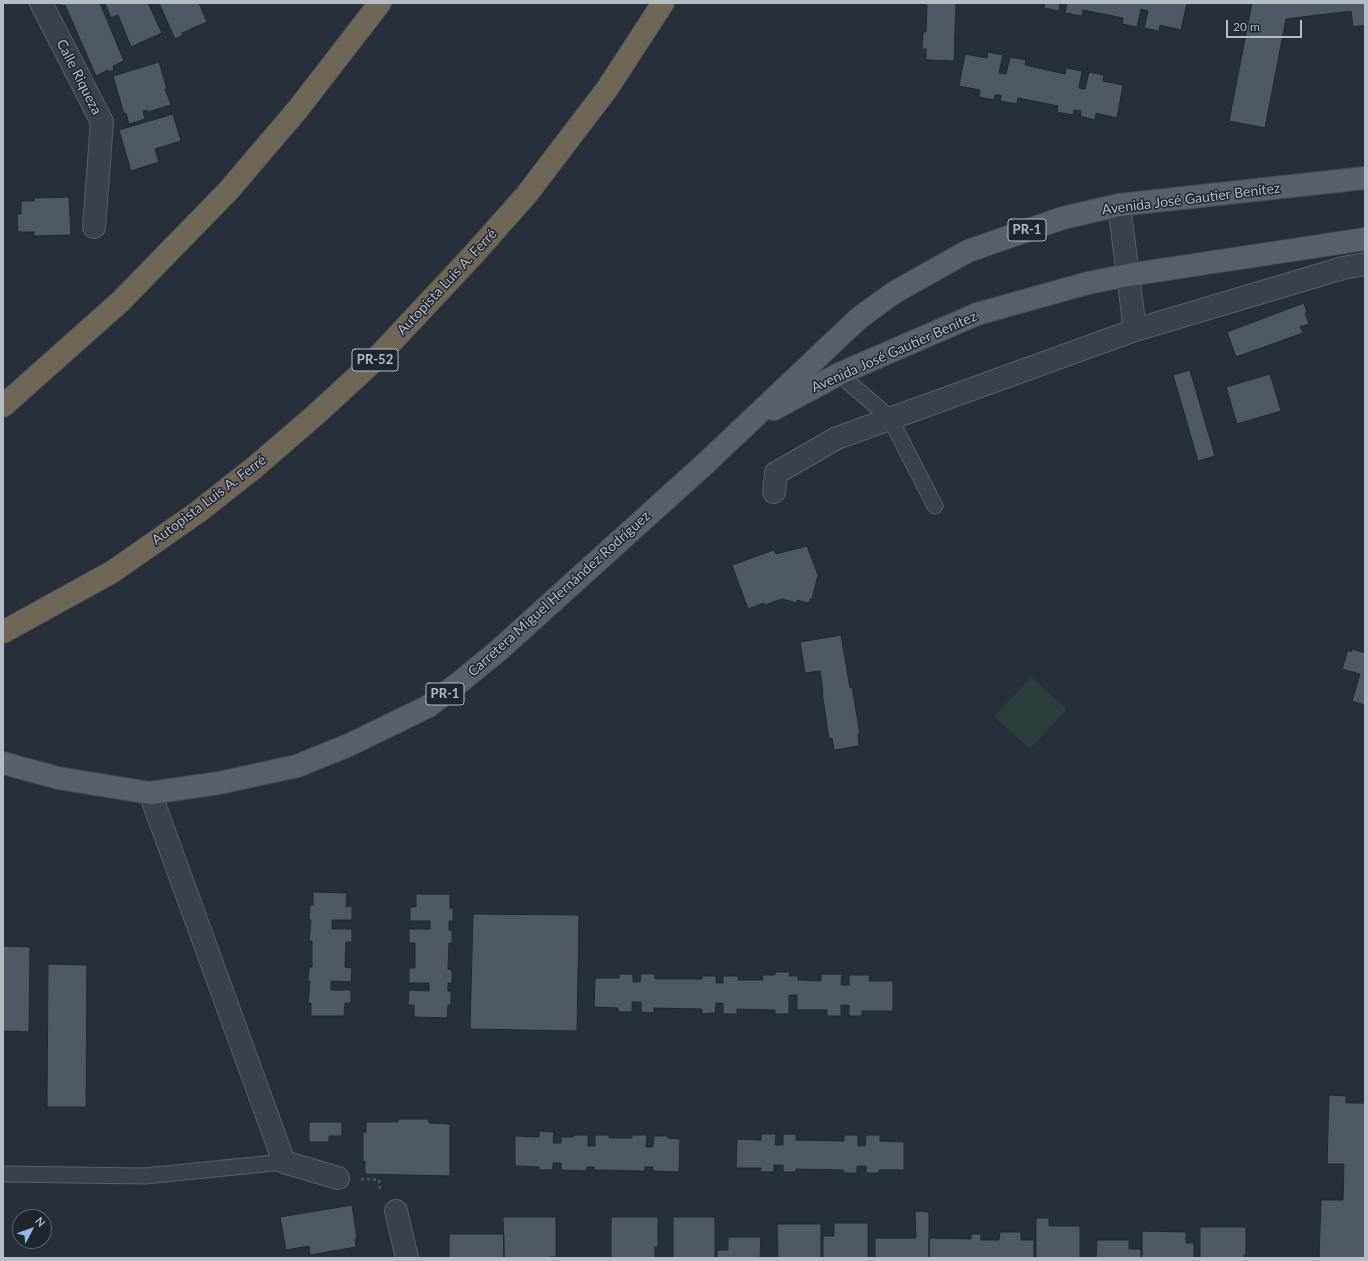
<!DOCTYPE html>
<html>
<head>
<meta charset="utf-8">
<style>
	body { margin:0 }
	#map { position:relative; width:1368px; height:1261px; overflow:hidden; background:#262f3a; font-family:Lato,sans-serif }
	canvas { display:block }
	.frame { position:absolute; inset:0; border:4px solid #b5bcc6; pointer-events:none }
	.north { position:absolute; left:12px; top:1209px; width:40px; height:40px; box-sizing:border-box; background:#1f2630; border:1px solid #5b626c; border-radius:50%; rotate:49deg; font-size:11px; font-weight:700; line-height:16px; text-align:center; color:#b5bcc6 }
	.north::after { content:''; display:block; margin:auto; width:14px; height:18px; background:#95b7ec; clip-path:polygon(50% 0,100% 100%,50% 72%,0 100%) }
	.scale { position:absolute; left:1226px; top:20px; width:76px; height:18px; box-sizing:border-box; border:2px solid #b5bcc6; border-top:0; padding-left:5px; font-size:12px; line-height:14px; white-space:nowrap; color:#b5bcc6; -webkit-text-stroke:3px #1f2630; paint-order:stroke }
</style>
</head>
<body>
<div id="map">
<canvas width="1368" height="1261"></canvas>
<div class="frame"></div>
<div class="north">N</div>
<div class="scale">20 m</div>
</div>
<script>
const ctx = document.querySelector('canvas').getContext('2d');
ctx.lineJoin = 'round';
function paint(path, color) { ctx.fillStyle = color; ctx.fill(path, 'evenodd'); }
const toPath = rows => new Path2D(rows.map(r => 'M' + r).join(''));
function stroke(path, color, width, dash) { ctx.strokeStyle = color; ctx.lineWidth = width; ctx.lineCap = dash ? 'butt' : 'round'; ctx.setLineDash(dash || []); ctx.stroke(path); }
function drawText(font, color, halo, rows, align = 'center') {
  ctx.font = font + ' Lato,sans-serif'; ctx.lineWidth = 3; ctx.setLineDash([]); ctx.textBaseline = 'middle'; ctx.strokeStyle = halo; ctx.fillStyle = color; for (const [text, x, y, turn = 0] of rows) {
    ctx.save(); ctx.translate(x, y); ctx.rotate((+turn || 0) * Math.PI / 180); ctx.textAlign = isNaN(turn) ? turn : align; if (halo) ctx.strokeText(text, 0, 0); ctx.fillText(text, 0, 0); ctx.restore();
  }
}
paint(toPath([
	[1031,677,1067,709,1030,749,994,717]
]), '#2b3d3d');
const building = toPath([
	[61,3,100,3,124,61,113,66,114,70,108,72,108,70,96,76,65,5,62,6,61,3],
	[105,3,148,3,162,33,131,47,118,15,111,18,105,3],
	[159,3,199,3,207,22,182,33,183,35,175,39,159,3],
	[924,3,956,3,954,61,926,60,926,49,922,49,923,32,926,32,927,5,924,5,924,3],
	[1045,3,1060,3,1059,11,1044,8,1045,3],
	[1067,3,1187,3,1181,30,1160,25,1159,31,1144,28,1148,11,1141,9,1137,27,1122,24,1123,18,1083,10,1082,16,1065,13,1067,3],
	[1252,3,1365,3,1365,25,1353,27,1351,11,1286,19,1265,128,1229,121,1252,3],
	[988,52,1003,55,999,73,1006,74,1010,57,1026,60,1025,65,1065,74,1066,68,1082,71,1079,88,1085,89,1089,72,1104,75,1103,81,1123,85,1117,118,1096,113,1095,120,1080,116,1081,111,1074,110,1073,115,1057,112,1058,106,1018,98,1017,104,1000,101,1001,95,995,95,994,100,979,97,980,90,959,86,965,54,987,58,988,52],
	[159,62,167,89,165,89,171,105,148,112,147,110,143,111,145,119,129,124,126,113,124,114,113,76,159,62],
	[173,114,181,141,155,149,159,162,131,171,119,130,173,114],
	[69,197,71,235,34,236,34,232,18,232,17,214,21,214,21,201,34,201,34,198,69,197],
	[1304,303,1307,312,1305,313,1309,324,1300,327,1303,333,1236,357,1227,332,1304,303],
	[1190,370,1215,456,1198,461,1173,375,1190,370],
	[1270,374,1281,411,1237,424,1226,387,1270,374],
	[807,546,818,575,812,599,810,599,809,603,797,600,797,603,782,599,765,605,764,603,748,609,732,565,774,550,776,554,807,546],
	[841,635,850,688,852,687,860,734,858,734,859,746,834,750,832,738,829,739,822,692,823,692,820,671,805,673,800,642,841,635],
	[1352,649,1365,653,1365,705,1352,701,1360,674,1342,669,1348,650,1351,652,1352,649],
	[313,892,347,893,346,907,352,906,352,920,332,920,332,929,352,929,352,942,346,942,345,967,352,968,351,982,331,981,331,990,351,990,351,1003,345,1003,344,1016,311,1016,311,1003,308,1003,310,981,308,981,309,967,312,967,312,941,309,941,311,920,309,919,310,905,313,905,313,892],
	[416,894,450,894,450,908,453,908,453,921,449,921,449,930,452,930,452,943,449,943,448,969,452,970,452,983,448,983,448,991,451,991,451,1005,448,1005,447,1018,414,1017,414,1005,408,1005,409,990,429,991,429,983,409,983,409,968,415,968,415,943,409,943,409,929,430,929,430,921,410,921,410,907,416,907,416,894],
	[473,914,579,915,577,1031,470,1029,473,914],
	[3,946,30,947,29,1032,3,1031,3,946],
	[48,964,87,965,86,1107,47,1107,48,964],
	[775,972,790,972,789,976,798,976,798,980,821,981,821,974,842,974,841,985,849,985,849,975,870,975,869,981,893,981,893,1011,862,1011,862,1016,849,1016,849,1005,841,1005,841,1016,827,1016,827,1010,797,1010,797,995,789,995,789,1014,775,1014,775,1010,737,1009,737,1014,723,1014,723,1003,716,1003,715,1013,702,1014,702,1009,654,1008,654,1013,641,1012,641,1002,632,1002,632,1012,618,1012,618,1008,594,1007,595,978,619,978,619,974,633,974,633,982,640,982,641,974,655,974,655,979,702,979,702,976,716,976,716,983,723,983,723,976,738,976,738,980,763,980,762,975,775,975,775,972],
	[1329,1095,1346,1096,1346,1103,1365,1103,1365,1258,1319,1258,1321,1200,1343,1200,1344,1164,1327,1164,1329,1095],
	[398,1119,429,1119,429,1123,450,1124,450,1176,365,1174,365,1161,363,1161,363,1132,366,1132,366,1122,398,1122,398,1119],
	[309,1122,342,1122,342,1136,329,1136,329,1142,309,1142,309,1122],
	[539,1131,554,1132,553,1143,561,1143,561,1137,573,1137,574,1135,588,1135,588,1146,595,1146,595,1135,609,1135,609,1138,632,1138,632,1135,647,1135,646,1147,653,1147,654,1136,668,1136,668,1138,680,1139,679,1172,653,1171,653,1167,645,1167,645,1171,595,1170,594,1167,587,1167,586,1171,561,1170,561,1163,553,1163,553,1170,539,1170,539,1167,515,1166,515,1136,539,1137,539,1131],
	[761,1134,776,1134,775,1145,783,1145,783,1134,796,1134,796,1140,844,1141,844,1135,858,1135,858,1146,865,1146,866,1135,880,1135,880,1141,904,1142,904,1170,879,1170,879,1173,866,1173,866,1166,857,1166,857,1173,844,1173,843,1170,796,1169,796,1172,783,1172,783,1165,774,1165,774,1172,760,1172,761,1168,736,1168,737,1139,761,1140,761,1134],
	[352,1205,357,1238,355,1239,356,1247,310,1255,309,1246,286,1250,280,1217,352,1205],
	[915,1211,929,1212,929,1258,875,1258,875,1238,916,1238,915,1211],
	[503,1217,556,1217,556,1257,549,1257,549,1258,504,1258,503,1217],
	[611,1217,658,1217,658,1247,655,1247,655,1258,611,1258,611,1217],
	[673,1217,715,1217,715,1258,673,1258,673,1217],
	[1036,1218,1049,1218,1049,1226,1080,1226,1080,1258,1036,1258,1036,1218],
	[834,1223,868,1223,868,1258,823,1258,823,1236,834,1236,834,1223],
	[777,1224,821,1224,821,1258,778,1258,777,1224],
	[1200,1227,1246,1227,1246,1255,1244,1255,1244,1258,1200,1258,1200,1227],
	[1142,1231,1186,1232,1186,1243,1194,1243,1194,1258,1142,1258,1142,1231],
	[1000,1232,1021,1232,1021,1240,1034,1240,1034,1258,929,1258,929,1238,971,1239,971,1234,981,1234,981,1240,999,1240,1000,1232],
	[449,1234,504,1234,504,1258,449,1258,449,1234],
	[728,1237,761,1237,760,1258,717,1258,717,1250,728,1250,728,1237],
	[1097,1240,1129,1240,1129,1249,1141,1249,1141,1258,1096,1258,1097,1240]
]);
paint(building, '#4f5965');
stroke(building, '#212832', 1);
const lane = toPath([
	[839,374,890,418,935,506],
	[3,1174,145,1176,284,1162]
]);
const street = toPath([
	[41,3,102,122,94,227],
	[1119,205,1135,330],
	[774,492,776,473,837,438,1135,330,1343,268,1365,264],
	[150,793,284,1162,338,1178],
	[396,1211,407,1258]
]);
const primary = toPath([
	[774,409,839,374,977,314,1088,283,1128,275,1365,239],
	[3,763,58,778,150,793,219,783,297,766,349,745,429,706,460,682,499,650,707,462,859,318,895,292,968,251,1063,218,1119,205,1365,178]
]);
const highway = toPath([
	[3,406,121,301,229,190,298,109,380,3],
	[3,632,112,572,198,512,255,467,313,417,372,363,474,254,527,194,607,89,663,3]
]);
stroke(lane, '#585f69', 17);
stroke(street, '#585f69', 24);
stroke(primary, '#434a54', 24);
stroke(highway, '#454c56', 24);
stroke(toPath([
	[361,1179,379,1180,380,1192]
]), '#48585b', 2.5, [3, 3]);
stroke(lane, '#3a414b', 15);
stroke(street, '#3a414b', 22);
stroke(primary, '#58606b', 22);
stroke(highway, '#706658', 22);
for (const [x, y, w] of [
	[1027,230,38],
	[375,360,46],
	[445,694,38]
]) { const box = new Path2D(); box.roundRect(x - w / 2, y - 11, w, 22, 3); ctx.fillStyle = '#1f2630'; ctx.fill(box); stroke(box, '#b5bcc6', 1); }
drawText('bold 13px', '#b5bcc6', null, [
	["PR-1",1027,230],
	["PR-52",375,360],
	["PR-1",445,694]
]);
drawText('14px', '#b5bcc6', '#1f2630', [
	["Calle Riqueza",79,77,63],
	["Avenida José Gautier Benítez",1191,199,-7],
	["Autopista Luis A. Ferré",447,282,-47],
	["Avenida José Gautier Benítez",894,352,-24],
	["Autopista Luis A. Ferré",209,500,-37],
	["Carretera Miguel Hernández Rodríguez",559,594,-42]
]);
</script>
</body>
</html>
